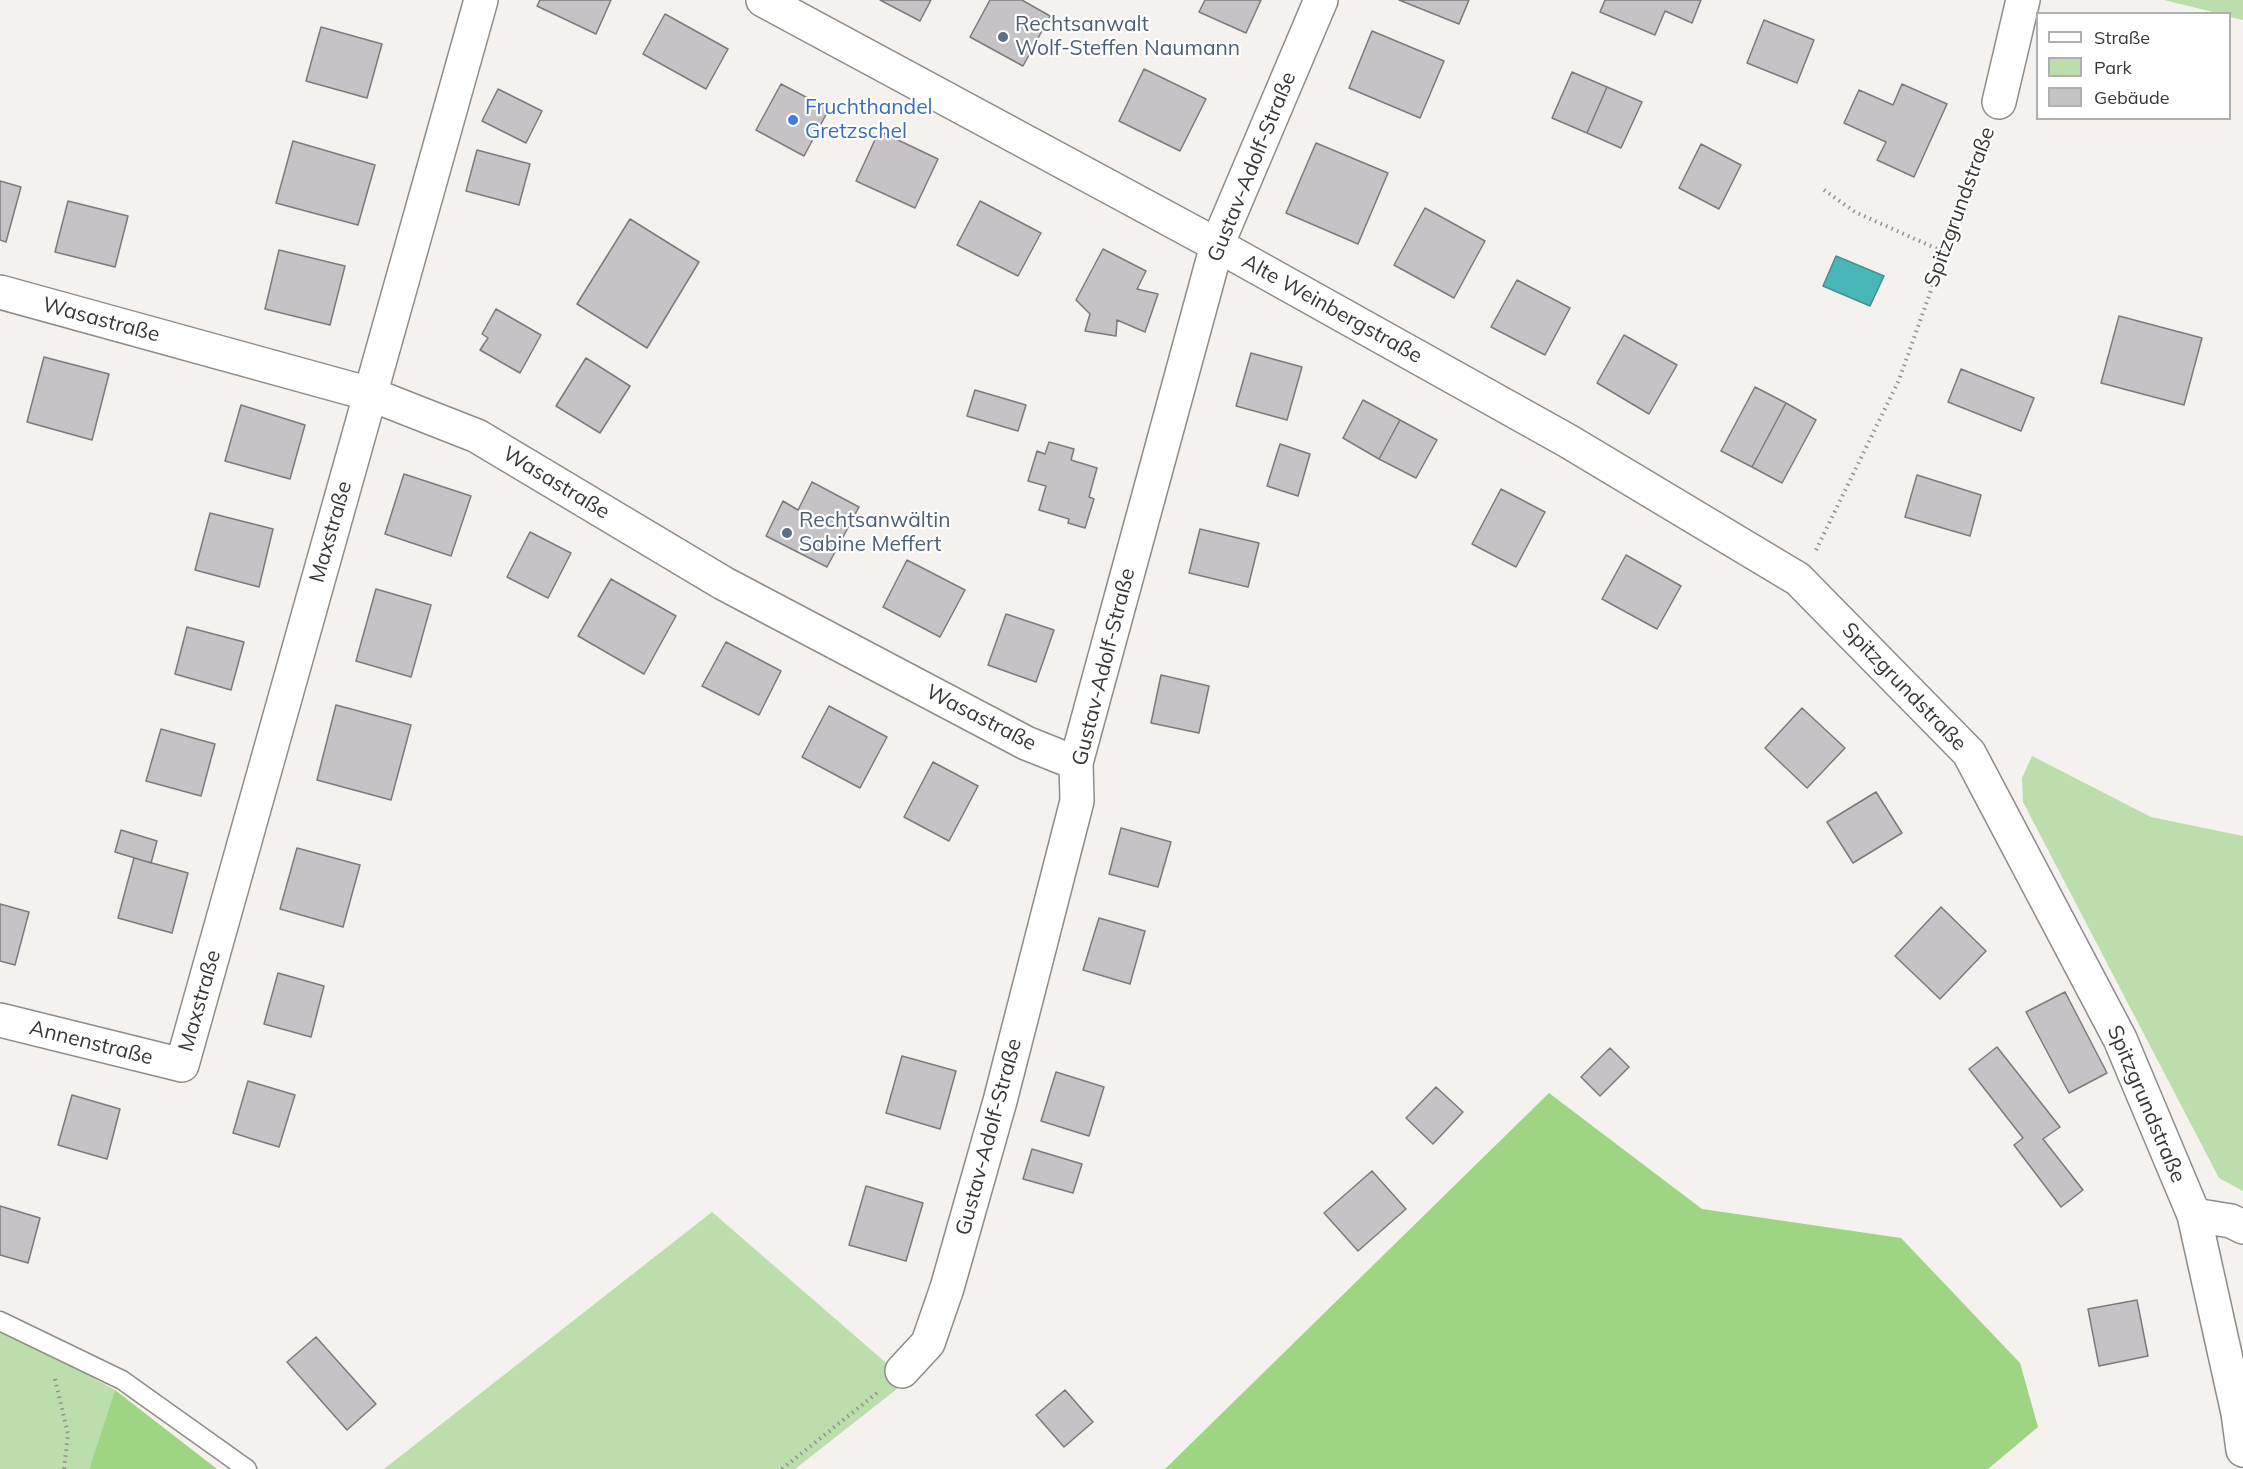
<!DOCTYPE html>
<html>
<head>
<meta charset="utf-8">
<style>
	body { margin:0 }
	#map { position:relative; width:2243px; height:1469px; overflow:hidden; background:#f4f1ee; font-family:Mulish,sans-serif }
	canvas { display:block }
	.legend { position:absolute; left:2036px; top:12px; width:195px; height:108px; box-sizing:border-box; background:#fff; border:2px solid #b0afaf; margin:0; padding:8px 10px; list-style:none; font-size:18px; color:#393736 }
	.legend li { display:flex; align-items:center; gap:12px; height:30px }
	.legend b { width:30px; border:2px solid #b0afaf }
</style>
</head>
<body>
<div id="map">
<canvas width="2243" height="1469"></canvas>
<ul class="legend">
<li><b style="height:8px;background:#fff"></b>Straße</li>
<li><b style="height:16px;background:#bcddac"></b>Park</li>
<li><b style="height:16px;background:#c6c3c6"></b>Gebäude</li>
</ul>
</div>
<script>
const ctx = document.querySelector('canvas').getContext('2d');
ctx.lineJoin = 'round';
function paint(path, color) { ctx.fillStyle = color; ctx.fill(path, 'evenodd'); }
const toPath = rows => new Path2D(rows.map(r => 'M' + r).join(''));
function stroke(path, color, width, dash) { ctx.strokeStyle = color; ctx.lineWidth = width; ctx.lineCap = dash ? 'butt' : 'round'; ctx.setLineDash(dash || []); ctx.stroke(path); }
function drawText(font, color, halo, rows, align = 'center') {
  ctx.font = font + ' Mulish,sans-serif'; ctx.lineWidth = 4.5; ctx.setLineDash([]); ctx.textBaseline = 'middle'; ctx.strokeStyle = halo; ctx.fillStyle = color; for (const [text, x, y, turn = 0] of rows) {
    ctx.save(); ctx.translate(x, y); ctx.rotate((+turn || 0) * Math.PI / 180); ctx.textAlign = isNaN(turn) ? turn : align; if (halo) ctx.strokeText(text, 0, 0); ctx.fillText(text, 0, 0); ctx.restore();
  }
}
paint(toPath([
	[2164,0,2243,0,2243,20,2230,17,2230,14,2217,13],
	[2032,756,2151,817,2243,836,2243,1191,2219,1178,2023,802,2022,778],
	[712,1212,907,1381,795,1469,384,1469],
	[0,1326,115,1390,89,1469,0,1469]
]), '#bcddac');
paint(toPath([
	[1549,1093,1702,1209,1901,1238,2020,1363,2038,1427,1988,1469,1165,1469],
	[115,1390,217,1469,89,1469]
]), '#9fd483');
const water = toPath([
	[1836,256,1884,276,1870,306,1823,286,1836,256]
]);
paint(water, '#49b6b7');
stroke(water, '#449090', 1.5);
const building = toPath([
	[540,0,611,0,596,34,537,6,540,0],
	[880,0,931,0,920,21,880,0],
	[990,0,1022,0,1050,16,1023,66,970,37,990,0],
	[1205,0,1261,0,1246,33,1199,12,1205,0],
	[1399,0,1469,0,1459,24,1399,0],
	[1605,0,1701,0,1692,23,1665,11,1655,35,1600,12,1605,0],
	[665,14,728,49,706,89,643,54,665,14],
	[1764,20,1814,40,1797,83,1747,63,1764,20],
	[321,27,382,44,367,98,306,81,321,27],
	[1372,31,1444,61,1420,118,1349,88,1372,31],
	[1144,69,1206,99,1180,151,1119,121,1144,69],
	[1572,72,1607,87,1587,133,1552,118,1572,72],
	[781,84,829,109,804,156,756,130,781,84],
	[1902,84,1947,104,1914,177,1877,160,1886,142,1844,123,1859,90,1893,105,1902,84],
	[1607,87,1642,102,1621,148,1587,133,1607,87],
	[498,89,542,111,526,143,482,121,498,89],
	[879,131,938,159,915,208,856,181,879,131],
	[293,141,375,165,358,225,276,203,293,141],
	[1316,143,1388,173,1358,244,1286,213,1316,143],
	[1701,144,1741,165,1719,209,1679,188,1701,144],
	[477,150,530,164,519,205,466,191,477,150],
	[0,181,21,187,6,242,0,240,0,181],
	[68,201,128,216,115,267,55,252,68,201],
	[980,201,1041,233,1018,276,957,245,980,201],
	[1425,208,1485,241,1454,298,1394,265,1425,208],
	[630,219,699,262,647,348,577,304,630,219],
	[1103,249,1146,271,1137,289,1158,294,1145,332,1117,320,1116,336,1085,331,1090,314,1076,300,1103,249],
	[279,250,345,266,330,325,265,309,279,250],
	[1517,280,1570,308,1545,355,1491,327,1517,280],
	[496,309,541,335,520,373,480,350,488,338,482,334,496,309],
	[2119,316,2202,338,2184,405,2101,383,2119,316],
	[1624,335,1677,365,1649,414,1597,383,1624,335],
	[1251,353,1302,367,1287,420,1236,406,1251,353],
	[44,357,109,374,92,440,27,422,44,357],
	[586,358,630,386,600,433,556,406,586,358],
	[1961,369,2034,398,2021,431,1948,402,1961,369],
	[1755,387,1786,403,1752,467,1721,451,1755,387],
	[975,390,1026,405,1018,431,967,416,975,390],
	[1363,400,1400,420,1379,459,1343,438,1363,400],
	[1786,403,1816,420,1782,483,1752,467,1786,403],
	[241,405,305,425,290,479,225,461,241,405],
	[1400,420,1437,440,1416,478,1379,459,1400,420],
	[1049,442,1074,449,1071,460,1097,468,1089,497,1094,499,1085,528,1068,523,1069,519,1039,510,1046,486,1028,481,1037,451,1045,454,1049,442],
	[1280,444,1310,454,1298,496,1267,486,1280,444],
	[404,474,471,496,451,556,385,534,404,474],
	[1917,475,1981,495,1970,536,1905,517,1917,475],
	[812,482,859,507,827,567,766,536,783,501,798,510,812,482],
	[1501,489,1545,512,1516,567,1472,544,1501,489],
	[210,513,273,529,259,587,195,570,210,513],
	[1200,529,1259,543,1248,587,1189,573,1200,529],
	[530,532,571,553,548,598,507,577,530,532],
	[1626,555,1681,586,1657,629,1602,599,1626,555],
	[907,560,965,590,940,637,883,607,907,560],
	[611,579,676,616,644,674,578,636,611,579],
	[376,589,431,605,411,677,356,661,376,589],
	[1006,614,1054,630,1036,682,988,665,1006,614],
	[187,627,244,642,231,690,175,674,187,627],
	[726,642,781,671,759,715,702,686,726,642],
	[1161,675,1209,686,1199,733,1151,723,1161,675],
	[336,705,411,725,391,800,317,780,336,705],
	[829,706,887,737,860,788,802,757,829,706],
	[1802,708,1845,748,1807,788,1765,748,1802,708],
	[161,729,215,744,201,796,146,781,161,729],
	[933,762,978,786,949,841,904,817,933,762],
	[1876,792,1902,833,1853,863,1827,822,1876,792],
	[1121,828,1171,842,1158,887,1109,874,1121,828],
	[121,830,157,841,151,863,115,852,121,830],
	[297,848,360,865,343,927,280,909,297,848],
	[134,858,188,873,172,933,118,918,134,858],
	[0,904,29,912,15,965,0,961,0,904],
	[1941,907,1986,951,1940,999,1895,956,1941,907],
	[1099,918,1145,931,1130,984,1083,970,1099,918],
	[278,973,324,986,311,1037,264,1024,278,973],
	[2065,992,2107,1073,2069,1093,2026,1012,2065,992],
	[1997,1047,2060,1127,2043,1139,2083,1190,2061,1207,2014,1145,2023,1138,1969,1069,1997,1047],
	[1610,1048,1629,1067,1600,1096,1581,1077,1610,1048],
	[902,1056,956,1071,940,1129,886,1113,902,1056],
	[1056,1072,1104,1087,1089,1136,1041,1121,1056,1072],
	[248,1081,295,1095,279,1147,233,1133,248,1081],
	[1436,1087,1463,1112,1433,1144,1406,1118,1436,1087],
	[72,1095,120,1109,107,1159,58,1145,72,1095],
	[1032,1149,1082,1164,1073,1193,1023,1179,1032,1149],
	[1372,1171,1406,1209,1358,1251,1324,1213,1372,1171],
	[866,1186,923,1203,906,1261,849,1245,866,1186],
	[0,1206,40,1218,28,1263,0,1255,0,1206],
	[2137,1300,2148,1356,2099,1366,2088,1309,2137,1300],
	[316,1337,376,1404,347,1430,287,1362,316,1337],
	[1065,1390,1093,1422,1064,1447,1036,1415,1065,1390]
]);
paint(building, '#c6c3c6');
stroke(building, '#7d7a7d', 1.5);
const service = toPath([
	[0,1321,122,1380,247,1469]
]);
const minor = toPath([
	[763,0,1217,245,1568,441,1798,579,1969,753,2120,1039,2194,1215,2238,1413,2243,1450],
	[1999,102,2023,0],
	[0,292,370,394,477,436,723,583,1026,743,1076,763],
	[0,1020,182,1065,481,0],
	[2194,1215,2231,1221,2243,1227],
	[902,1371,928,1343,947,1288,1000,1101,1077,801,1076,763,1217,245,1321,0]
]);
stroke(service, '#8e8c89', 21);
stroke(minor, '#8e8c89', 36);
stroke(toPath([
	[1824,190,1855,212,1944,252],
	[1816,550,1899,380,1987,133],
	[55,1379,68,1434,64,1469],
	[782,1469,877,1393]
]), '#93918f', 4, [1.5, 4.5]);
stroke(service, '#fff', 18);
stroke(minor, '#fff', 33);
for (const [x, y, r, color] of [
	[1003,37,6,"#5c6f8a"],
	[793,120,6,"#3f7fe0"],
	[787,533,6,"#5c6f8a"]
]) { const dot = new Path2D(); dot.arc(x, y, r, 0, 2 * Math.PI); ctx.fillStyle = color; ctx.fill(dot); stroke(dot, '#fff', 2); }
drawText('21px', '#4e5e75', '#fff', [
	["Rechtsanwalt",1015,25],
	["Wolf-Steffen Naumann",1015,49],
	["Rechtsanwältin",799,521],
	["Sabine Meffert",799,545]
], 'left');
drawText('21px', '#366cbe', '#fff', [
	["Fruchthandel",805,108],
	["Gretzschel",805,132]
], 'left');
drawText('21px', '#393736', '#fff', [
	["Gustav-Adolf-Straße",1252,167,-68],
	["Spitzgrundstraße",1960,207,-70],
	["Alte Weinbergstraße",1332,309,29],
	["Wasastraße",101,320,15],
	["Wasastraße",556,483,31],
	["Maxstraße",331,532,-74],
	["Gustav-Adolf-Straße",1104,667,-76],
	["Spitzgrundstraße",1904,687,46],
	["Wasastraße",981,718,27],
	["Maxstraße",200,1001,-74],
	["Annenstraße",91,1043,14],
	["Spitzgrundstraße",2146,1104,67],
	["Gustav-Adolf-Straße",989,1137,-75]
]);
</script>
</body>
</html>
